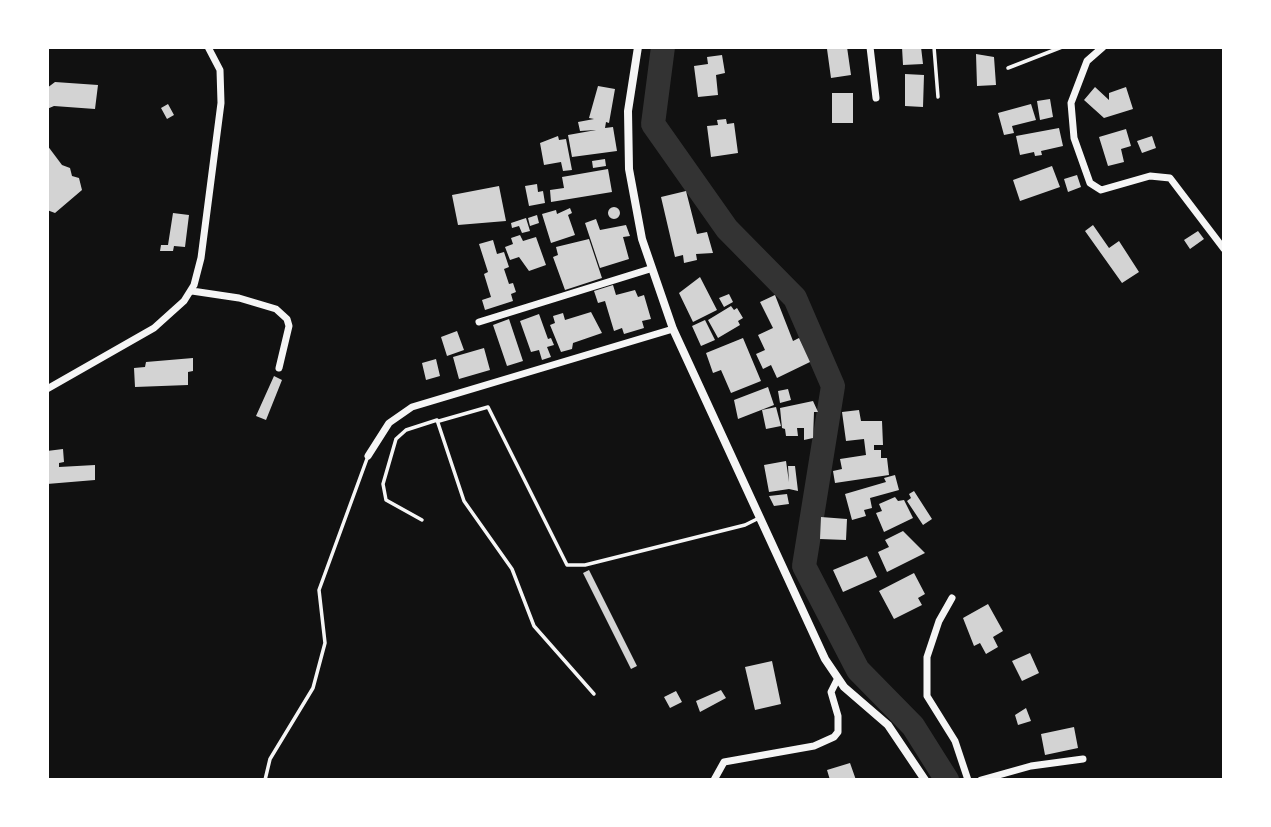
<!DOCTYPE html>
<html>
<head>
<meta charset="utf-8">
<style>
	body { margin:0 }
	#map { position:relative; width:1271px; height:827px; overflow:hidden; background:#111; font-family:"Fira Sans",sans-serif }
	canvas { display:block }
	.frame { position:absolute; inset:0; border:49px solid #fff; pointer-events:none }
</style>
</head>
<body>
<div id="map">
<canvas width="1271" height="827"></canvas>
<div class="frame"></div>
</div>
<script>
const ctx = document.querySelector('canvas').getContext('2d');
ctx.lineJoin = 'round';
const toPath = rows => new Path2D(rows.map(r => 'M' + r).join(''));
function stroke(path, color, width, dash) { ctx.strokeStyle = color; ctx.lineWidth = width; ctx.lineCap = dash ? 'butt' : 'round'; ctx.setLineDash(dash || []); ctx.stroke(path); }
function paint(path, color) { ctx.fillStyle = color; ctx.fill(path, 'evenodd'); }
stroke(toPath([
	[663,47,653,124,727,229,795,298,833,386,804,566,858,670,913,726,947,780]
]), '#333', 24);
paint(toPath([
	[838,47,847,47,851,75,831,78,827,49],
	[902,47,921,47,923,64,903,65],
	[976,54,994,57,996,85,977,86],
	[722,55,725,73,716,75,718,95,698,97,694,66,708,64,707,57],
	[905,74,924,75,923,107,905,106],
	[55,82,98,85,95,109,54,106,47,109,47,88],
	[598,86,615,89,609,123,606,122,605,128,613,127,617,151,572,157,568,135,596,130,580,131,578,122,594,119,589,118],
	[1095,87,1109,100,1109,93,1126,87,1133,109,1104,118,1084,100],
	[832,93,853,93,853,123,832,123],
	[1050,99,1053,117,1040,120,1037,101],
	[168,104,174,115,167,119,161,108],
	[1031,104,1036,120,1012,126,1014,133,1004,135,998,113],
	[726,119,727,124,734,123,738,153,711,157,707,126,718,125,717,120],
	[1059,128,1063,146,1041,151,1042,155,1035,156,1034,152,1020,155,1016,136],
	[1126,129,1131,146,1121,149,1124,162,1108,166,1099,137],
	[558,136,559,140,566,139,572,170,563,171,561,162,544,165,540,143],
	[1152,136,1156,148,1142,153,1137,141],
	[47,145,62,165,70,168,72,176,79,178,82,190,55,213,47,210],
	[605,159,606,166,593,168,592,161],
	[1052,166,1060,187,1020,201,1013,180],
	[608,169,612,192,551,202,550,190,564,188,562,177],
	[1077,175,1081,187,1068,192,1064,179],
	[537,184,538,192,543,191,545,203,529,206,525,186],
	[499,186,506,221,458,225,452,195],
	[686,191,697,234,707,232,713,253,696,254,697,260,684,263,683,255,675,257,661,197],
	'608 213a6 6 0 1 1 12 0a6 6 0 1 1-12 0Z',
	[570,208,572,213,568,215,575,235,551,243,542,214,556,210,557,214],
	[173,213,189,215,185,247,174,246,173,251,160,251,161,245,168,245],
	[537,215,539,223,530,226,528,218],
	[526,218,530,231,522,233,519,226,512,228,511,223],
	[596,219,600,230,626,225,630,236,623,237,629,259,600,268,585,223],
	[1093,225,1109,248,1119,241,1139,272,1122,283,1085,231],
	[1198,231,1204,239,1190,249,1184,240],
	[520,235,523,241,536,237,546,265,529,271,519,257,510,260,505,247,513,244,511,238],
	[589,239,602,278,565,290,553,257,558,255,556,247],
	[493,240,497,254,504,252,509,267,504,269,509,284,513,283,516,292,511,294,513,301,485,310,482,300,491,297,484,274,488,272,479,244],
	[700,277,717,310,693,322,679,293],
	[613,285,616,295,635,290,638,297,644,295,651,319,642,321,644,328,624,334,622,328,614,331,605,301,598,303,594,291],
	[729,294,733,302,724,307,719,298],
	[775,295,793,341,799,338,810,362,777,378,771,365,763,369,756,354,765,350,758,335,773,328,760,302],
	[731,306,734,310,737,308,743,318,738,321,740,325,718,338,708,320],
	[591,312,602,333,573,343,572,349,561,352,550,325,555,323,553,316,563,313,565,320],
	[539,314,548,339,551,338,554,345,547,347,551,357,542,360,539,350,531,352,520,321],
	[509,319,523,361,507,366,493,325],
	[705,320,715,340,701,346,692,326],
	[457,331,464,350,447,356,441,337],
	[743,338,761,381,731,393,721,370,713,373,706,353],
	[484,348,490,370,459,379,453,357],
	[193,358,193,371,188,372,188,385,135,387,134,368,145,367,146,362],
	[436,359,440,376,426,380,422,363],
	[274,376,282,380,266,420,256,416],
	[768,387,774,405,738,419,734,400],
	[788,389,791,400,780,403,778,391],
	[813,401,818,412,814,412,813,438,804,440,804,428,797,428,798,436,786,436,785,429,782,428,780,408],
	[776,407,781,426,766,429,762,410],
	[859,410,861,421,882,421,883,445,874,445,874,450,881,450,881,458,887,458,889,475,835,483,833,471,842,469,840,459,866,455,864,439,846,441,842,412],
	[63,449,64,462,59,463,59,467,95,465,95,480,47,484,47,451],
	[786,461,789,482,788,466,795,466,798,491,789,489,769,492,764,465],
	[895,475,899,490,870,498,872,508,864,510,866,516,852,520,845,494,886,482,884,478],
	[914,491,932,519,923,525,907,501,911,498,909,494],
	[787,494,789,504,774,506,769,496],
	[895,497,898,501,904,500,913,518,884,532,876,513,882,511,879,504],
	[821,517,847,519,846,540,820,539],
	[903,531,925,553,887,572,878,552,889,547,885,540],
	[867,556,877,577,843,592,833,570],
	[589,570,637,666,631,669,583,573],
	[914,573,925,594,918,598,922,605,894,619,879,591],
	[988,604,1003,631,993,637,998,647,986,654,980,643,974,646,963,618],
	[1030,653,1039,673,1022,681,1012,661],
	[772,661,781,704,755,710,745,667],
	[721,690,726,698,700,712,696,701],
	[676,691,682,702,670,708,664,697],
	[1026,708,1031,721,1018,725,1015,715],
	[1074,727,1078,748,1045,755,1041,734],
	[850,763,856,780,830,780,827,770]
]), '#d3d3d3');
stroke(toPath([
	[934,47,938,97],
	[1008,68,1062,47],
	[439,421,488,407,567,565,585,565,745,525,759,518],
	[422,520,386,500,383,484,396,439,406,430,437,420,464,501,512,569,534,626,594,694],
	[265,780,270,759,313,688,325,643,319,590,368,456]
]), '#f5f5f5', 3.5);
stroke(toPath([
	[870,47,876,98],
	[1103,47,1087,61,1071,103,1074,138,1090,183,1101,190,1150,176,1170,178,1224,249],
	[192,291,239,298,276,309,287,319,289,326,279,368],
	[479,322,650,269],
	[47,389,154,328,184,301,194,285,201,258,221,103,220,70,208,47],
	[368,456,389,423,412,407,673,329],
	[952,598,939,621,927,657,927,696,955,741,968,780],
	[714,780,724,762,814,746,834,737,838,732,838,716,831,692,837,680],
	[981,780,1031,766,1083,759]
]), '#f5f5f5', 7);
stroke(toPath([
	[638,47,628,111,629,169,642,239,673,329,825,659,844,687,888,725,925,780]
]), '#f5f5f5', 8);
</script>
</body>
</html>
